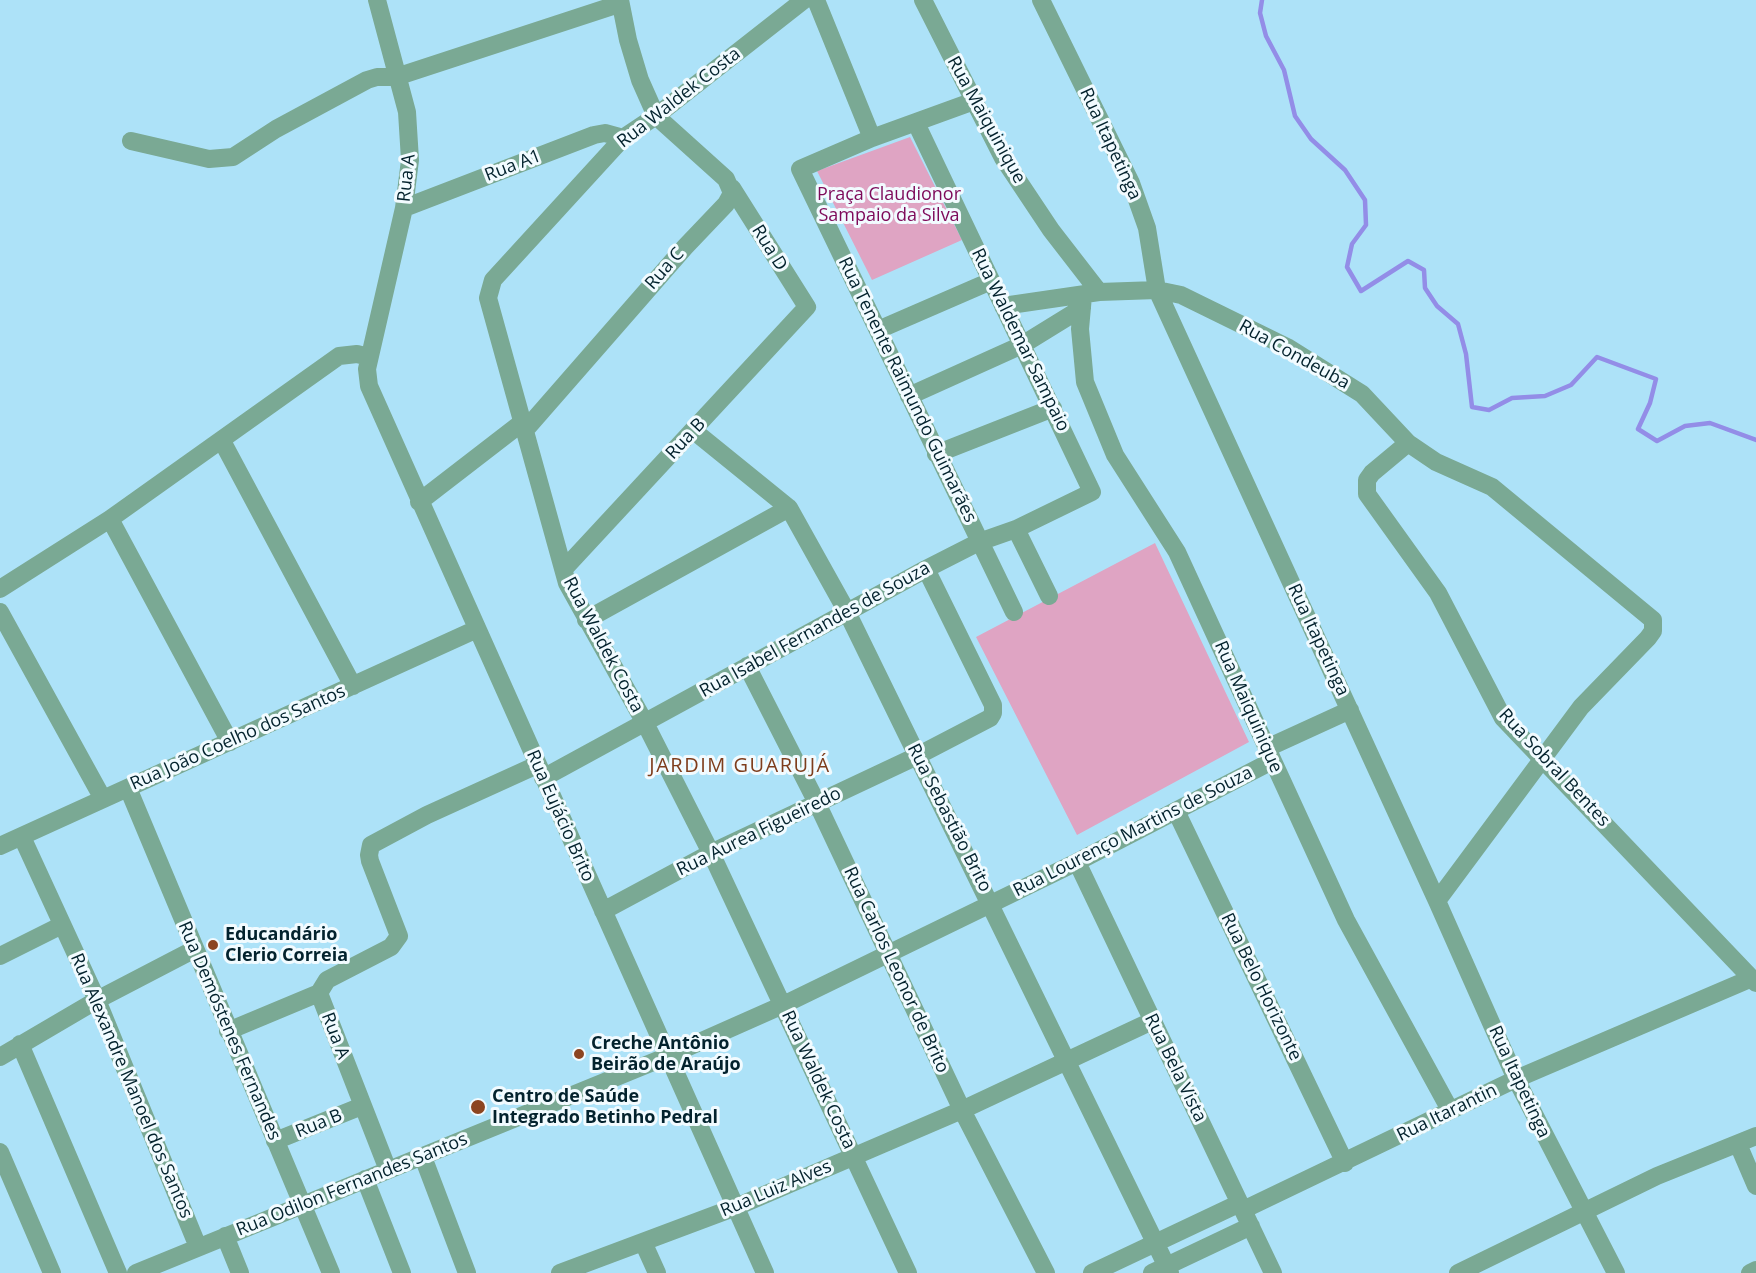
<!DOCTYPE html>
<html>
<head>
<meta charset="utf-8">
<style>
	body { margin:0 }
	canvas { display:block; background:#ade2f8 }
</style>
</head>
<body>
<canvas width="1756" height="1273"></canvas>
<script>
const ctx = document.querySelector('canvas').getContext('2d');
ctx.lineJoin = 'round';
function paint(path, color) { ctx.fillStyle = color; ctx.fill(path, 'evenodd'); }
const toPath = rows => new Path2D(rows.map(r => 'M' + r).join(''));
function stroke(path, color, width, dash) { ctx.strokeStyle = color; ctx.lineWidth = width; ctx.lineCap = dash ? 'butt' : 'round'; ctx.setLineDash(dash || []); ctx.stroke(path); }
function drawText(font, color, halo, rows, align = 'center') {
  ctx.font = font + ' "Open Sans",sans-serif'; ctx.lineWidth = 6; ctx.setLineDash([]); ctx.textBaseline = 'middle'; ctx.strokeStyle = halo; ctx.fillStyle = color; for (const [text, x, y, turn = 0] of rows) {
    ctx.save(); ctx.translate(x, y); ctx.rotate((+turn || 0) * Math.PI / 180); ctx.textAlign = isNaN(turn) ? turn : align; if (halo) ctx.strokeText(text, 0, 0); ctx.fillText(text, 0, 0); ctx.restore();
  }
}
paint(toPath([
	[910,137,962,240,872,280,817,171],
	[1155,543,1249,742,1077,835,976,637]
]), '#dfa4c3');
stroke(toPath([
	[1262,0,1260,13,1266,36,1284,70,1295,116,1311,139,1345,170,1365,200,1366,225,1352,244,1347,267,1361,291,1408,261,1424,270,1425,288,1437,306,1458,324,1466,354,1472,407,1489,410,1512,398,1545,396,1571,385,1597,357,1656,379,1650,403,1638,429,1657,441,1685,426,1710,423,1756,440]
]), '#938de7', 4.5);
stroke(toPath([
	[377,0,407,112,410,160,404,208,367,369,369,386,765,1273],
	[804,0,656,116,623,138,493,280,488,298,567,583,645,723,711,853,908,1273],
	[816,0,872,138],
	[923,0,1003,158,1051,230,1099,292],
	[1041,0,1131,183,1147,228,1157,290,1437,901,1516,1079,1616,1273],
	[974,101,872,138,800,169,1014,612],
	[131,141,209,159,233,157,276,129,367,80,377,77,396,77,619,4],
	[404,208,594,135,605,133,623,138],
	[1083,296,1080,329,1085,382,1115,455,1177,552,1346,920,1450,1110],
	[1003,306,1099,292,1157,290,1181,295,1287,347,1362,394,1408,443,1436,462,1492,487,1653,620,1653,631,1648,638,1581,707,1437,901],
	[878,330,991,281],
	[909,396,1022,345,1082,308],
	[526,429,685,247,726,204,732,193,726,179,656,116,640,80,628,40,620,0],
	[694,431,789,508,847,612,1170,1273],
	[222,441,353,686],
	[1408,443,1372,473,1367,480,1367,494,1438,593,1503,718,1756,983],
	[936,454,1053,408],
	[419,502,524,421],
	[110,519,230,742],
	[1016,529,1049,596],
	[564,569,807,307,732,188],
	[0,589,110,519,339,356,357,354,369,357],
	[0,612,103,799],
	[586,620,789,508],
	[747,666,817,803,962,1110,1046,1273],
	[1267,748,1350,710],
	[543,778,926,569,979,542,1016,529,1092,492,916,123],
	[128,788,331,1273],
	[1176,811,1345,1163],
	[22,837,97,1000,198,1247],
	[0,846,477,629],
	[1077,862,1273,1273],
	[603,911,711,853,917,756,990,718,993,713,993,705,926,569],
	[0,956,62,925],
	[319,993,327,980,391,947,399,936,370,861,369,855,371,845,427,815,537,765],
	[228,1031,319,993,388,1170],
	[20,1044,118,1273],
	[0,1057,97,1000,195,949],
	[275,1141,362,1106],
	[1738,1144,1756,1186],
	[0,1152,52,1273],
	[423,1157,467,1273],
	[365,1179,402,1273],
	[1243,1210,1516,1079,1752,978],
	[225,1236,240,1273],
	[643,1242,657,1273],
	[136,1273,668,1056,783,1005,1077,862,1272,761],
	[560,1273,736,1207,962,1110,1152,1021],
	[1092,1273,1240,1203],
	[1152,1273,1251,1226],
	[1458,1273,1657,1176,1756,1136],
	[1750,1273,1756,1270]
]), '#7aa994', 18);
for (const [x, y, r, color] of [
	[213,945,6,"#8c4521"],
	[579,1054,6,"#8c4521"],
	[478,1107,8,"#8c4521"]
]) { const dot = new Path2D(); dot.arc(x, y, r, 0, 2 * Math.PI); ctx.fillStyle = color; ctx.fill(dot); stroke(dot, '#f2fbff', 2); }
drawText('18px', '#03222d', '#f2fbff', [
	["Rua Waldek Costa",679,98,-38],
	["Rua Maiquinique",986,120,61],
	["Rua Itapetinga",1110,144,65],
	["Rua A1",513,166,-21],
	["Rua A",407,178,-84],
	["Rua D",769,248,58],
	["Rua C",665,269,-49],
	["Rua Waldemar Sampaio",1020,340,64],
	["Rua Condeuba",1294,355,29],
	["Rua Tenente Raimundo Guimarães",907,390,64],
	["Rua B",686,439,-47],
	["Rua Isabel Fernandes de Souza",815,630,-29],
	["Rua Itapetinga",1318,640,65],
	["Rua Waldek Costa",603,645,62],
	["Rua Maiquinique",1248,707,66],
	["Rua João Coelho dos Santos",238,738,-24],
	["Rua Sobral Bentes",1554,768,47],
	["Rua Eujácio Brito",560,816,66],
	["Rua Sebastião Brito",949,818,63],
	["Rua Aurea Figueiredo",759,832,-26],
	["Rua Lourenço Martins de Souza",1133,832,-27],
	["Rua Carlos Leonor de Brito",896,970,65],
	["Rua Belo Horizonte",1261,987,64],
	["Rua Demóstenes Fernandes",229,1031,67],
	["Rua A",335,1036,69],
	["Rua Bela Vista",1175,1068,64],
	["Rua Waldek Costa",818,1080,65],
	["Rua Itapetinga",1519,1082,65],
	["Rua Alexandre Manoel dos Santos",131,1086,67],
	["Rua Itarantin",1447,1113,-26],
	["Rua B",319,1124,-22],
	["Rua Odilon Fernandes Santos",352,1185,-22],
	["Rua Luiz Alves",776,1189,-23]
]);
drawText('18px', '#7d0959', '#f2fbff', [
	["Praça Claudionor",889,195],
	["Sampaio da Silva",889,216]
]);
drawText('bold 18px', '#03222d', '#f2fbff', [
	["Educandário",225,935],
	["Clerio Correia",225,956],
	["Creche Antônio",591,1044],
	["Beirão de Araújo",591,1065],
	["Centro de Saúde",492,1097],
	["Integrado Betinho Pedral",492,1118]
], 'left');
ctx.letterSpacing = '1.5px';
drawText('20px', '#7e3d1c', '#f2fbff', [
	["JARDIM GUARUJÁ",740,766]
]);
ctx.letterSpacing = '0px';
</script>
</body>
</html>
